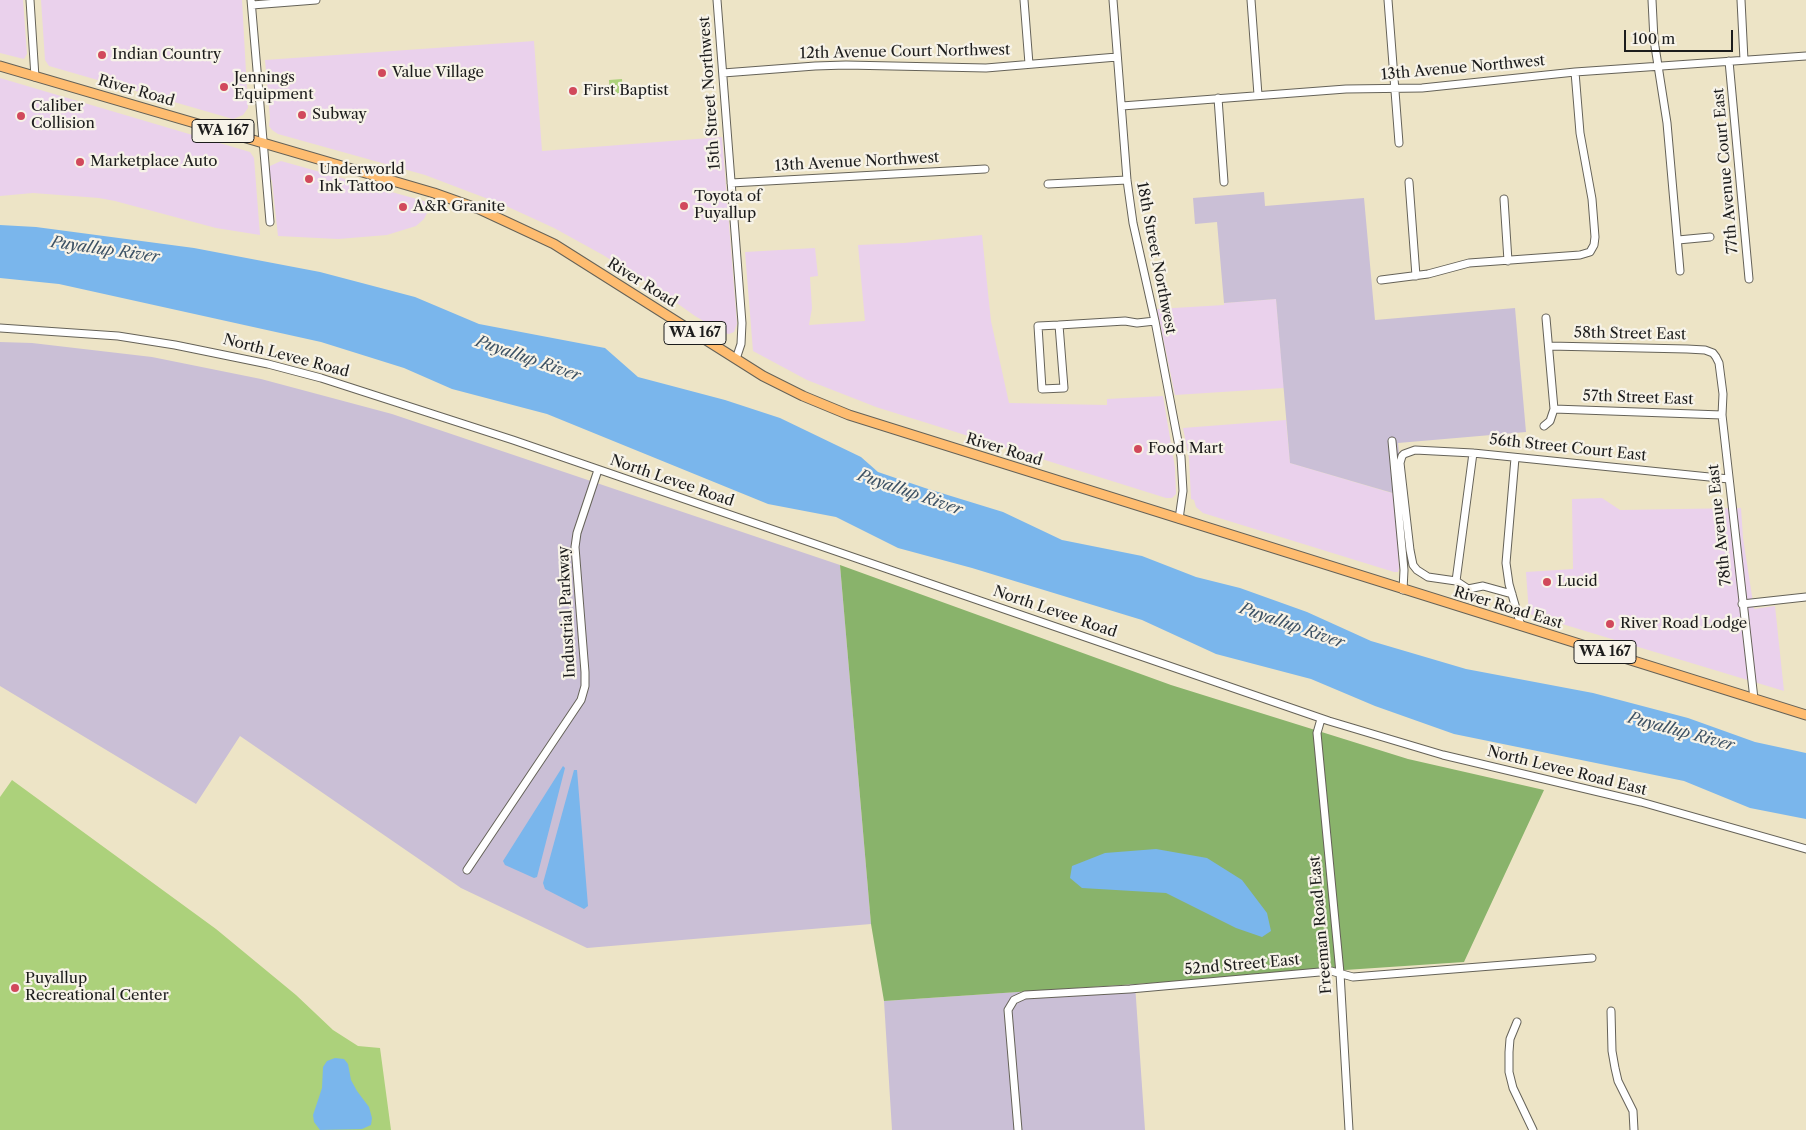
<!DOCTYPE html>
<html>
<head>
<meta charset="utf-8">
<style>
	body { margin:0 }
	#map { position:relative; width:1806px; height:1130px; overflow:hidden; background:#ede4c6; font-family:"Libre Caslon Text",serif }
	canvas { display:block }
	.scale { position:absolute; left:1624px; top:30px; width:109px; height:22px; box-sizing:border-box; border:2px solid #1c1c1c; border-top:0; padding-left:6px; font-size:15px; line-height:18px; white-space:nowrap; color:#1c1c1c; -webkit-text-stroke:4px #f7f3e8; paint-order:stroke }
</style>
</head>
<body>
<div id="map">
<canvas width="1806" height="1130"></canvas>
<div class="scale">100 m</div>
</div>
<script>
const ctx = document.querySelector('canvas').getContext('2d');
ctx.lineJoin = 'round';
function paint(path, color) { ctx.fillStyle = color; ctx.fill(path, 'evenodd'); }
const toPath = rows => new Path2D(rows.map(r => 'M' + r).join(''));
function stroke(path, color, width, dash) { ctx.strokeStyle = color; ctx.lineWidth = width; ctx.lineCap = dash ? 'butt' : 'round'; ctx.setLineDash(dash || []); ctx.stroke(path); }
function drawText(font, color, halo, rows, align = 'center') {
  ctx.font = font + ' "Libre Caslon Text",serif'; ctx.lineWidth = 4.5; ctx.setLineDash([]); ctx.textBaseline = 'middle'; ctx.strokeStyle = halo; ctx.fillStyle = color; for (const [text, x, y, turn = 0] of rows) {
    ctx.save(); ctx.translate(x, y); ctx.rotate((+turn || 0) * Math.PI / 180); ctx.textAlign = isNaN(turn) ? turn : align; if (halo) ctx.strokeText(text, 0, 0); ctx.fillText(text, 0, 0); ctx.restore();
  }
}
paint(toPath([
	[0,0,23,0,27,54,24,59,0,53],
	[41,0,242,0,248,108,243,115,233,119,49,66,45,60],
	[534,41,542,151,722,137,737,324,734,332,729,334,724,333,695,316,650,284,603,255,554,228,504,205,425,175,278,134,272,130,269,126,270,118,265,60],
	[0,78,250,152,254,158,260,235,216,228,115,201,99,198,33,193,0,196],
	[281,161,431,203,428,211,424,219,416,226,387,235,338,239,278,236,272,181,268,173,270,166],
	[982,235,991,321,1009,403,1107,405,1107,399,1163,396,1175,468,1176,494,1172,498,1166,498,876,407,807,380,753,351,745,252,815,248,818,276,810,277,812,308,809,325,865,321,858,245,904,243],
	[1276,299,1284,388,1175,395,1157,309,1224,305,1224,303],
	[1286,420,1290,463,1395,494,1399,568,1398,572,1394,572,1203,513,1196,507,1194,500,1191,499,1189,458,1183,428],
	[1602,498,1620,510,1741,508,1743,538,1754,609,1775,606,1784,691,1529,614,1526,572,1573,569,1572,499]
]), '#ead1ec');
paint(toPath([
	[1264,192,1265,206,1364,198,1375,320,1515,308,1526,432,1398,443,1403,496,1290,463,1276,299,1224,303,1217,222,1195,224,1193,198],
	[0,342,32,343,152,357,261,379,392,414,840,565,871,924,587,948,461,888,240,736,196,804,0,686],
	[1135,984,1145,1130,892,1130,884,1001]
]), '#cabfd6');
paint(toPath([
	[622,79,623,93,610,94,609,80],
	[12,780,216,929,296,995,333,1030,358,1046,380,1048,391,1130,0,1130,0,797]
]), '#acd17b');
paint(toPath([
	[840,565,1171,685,1408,759,1544,790,1464,962,884,1001,871,924]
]), '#89b36b');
paint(toPath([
	[0,225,36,227,194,248,320,272,415,297,479,324,605,348,638,377,725,400,780,418,861,457,878,472,925,488,1003,512,1062,540,1142,556,1196,577,1240,588,1307,612,1371,641,1466,669,1593,693,1688,718,1755,742,1806,753,1806,819,1750,808,1684,781,1454,734,1375,706,1311,679,1216,654,1142,620,972,568,898,548,836,517,768,504,547,414,452,389,404,368,321,342,59,284,0,278],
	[563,766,565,768,537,877,534,878,505,865,503,861],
	[574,770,577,770,588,906,584,909,545,889,543,883],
	[1156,849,1207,858,1242,880,1267,913,1271,931,1262,937,1236,928,1166,893,1082,888,1070,878,1072,866,1105,853],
	[335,1058,344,1059,348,1064,351,1080,357,1091,369,1107,372,1118,371,1125,362,1129,320,1130,314,1122,313,1115,322,1088,323,1067,327,1061]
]), '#7ab6ec');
const minor = toPath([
	[30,0,35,77],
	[251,0,270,222],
	[717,0,742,323,741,344,736,359],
	[1024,0,1029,64],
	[1113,0,1127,180,1133,223,1155,321,1181,457,1183,491,1179,519],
	[1251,0,1258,95],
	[1388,0,1399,143],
	[1652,0,1654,40,1667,123,1680,271],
	[1741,0,1744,60],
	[252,5,316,0],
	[1729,61,1749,279],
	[723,73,815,66,846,65,986,68,1117,57],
	[1218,98,1224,182],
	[1122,106,1346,89,1422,88,1575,72,1806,56],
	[1409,182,1416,276],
	[731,183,985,169],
	[1048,184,1127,180],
	[1504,199,1508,261],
	[1678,240,1710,237],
	[1381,280,1428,274,1469,263,1580,255,1590,252,1594,245,1595,237,1592,199,1580,133,1575,72],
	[1059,325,1064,388,1042,389,1038,326,1059,325,1125,321,1137,323,1155,321],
	[0,328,118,336,175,345,268,364,321,378,513,440,1329,721,1443,755,1641,802,1806,849],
	[1549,346,1687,349,1705,350,1713,353,1716,357,1719,363,1723,394,1722,415,1754,699],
	[1554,409,1722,415],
	[1544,426,1550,421,1554,409,1546,318],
	[1392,441,1404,570,1403,590],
	[1515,458,1506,563,1509,584,1521,626],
	[1456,581,1473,453],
	[1512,594,1483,586,1468,589,1456,581,1428,577,1417,570,1413,565,1410,550,1400,463,1402,456,1404,454,1415,450,1473,453,1729,479],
	[1742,604,1806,597],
	[1321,719,1317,733,1340,973,1349,1130],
	[467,870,581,700,585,686,585,672,575,547,577,533,598,470],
	[1611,1011,1612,1051,1615,1068,1618,1081,1633,1111,1634,1130],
	[1517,1022,1510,1039,1509,1052,1509,1072,1513,1088,1533,1130],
	[1018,1130,1008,1010,1014,1000,1025,995,1130,989,1331,971,1353,977,1592,958]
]);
const major = toPath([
	[0,66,434,193,479,209,554,244,763,376,803,396,849,415,1806,715]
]);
stroke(minor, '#656258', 9);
stroke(major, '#656258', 11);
stroke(minor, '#fff', 7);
stroke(major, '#febc70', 9);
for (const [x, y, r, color] of [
	[102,55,5,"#d1495b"],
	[382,73,5,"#d1495b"],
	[224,87,5,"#d1495b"],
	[573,91,5,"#d1495b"],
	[302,115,5,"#d1495b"],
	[21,116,5,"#d1495b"],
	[80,162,5,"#d1495b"],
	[309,179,5,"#d1495b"],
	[684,206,5,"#d1495b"],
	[403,207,5,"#d1495b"],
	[1138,449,5,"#d1495b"],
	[1547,582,5,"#d1495b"],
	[1610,624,5,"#d1495b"],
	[15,988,5,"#d1495b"]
]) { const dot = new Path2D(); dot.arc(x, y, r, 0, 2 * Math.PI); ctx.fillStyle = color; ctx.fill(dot); stroke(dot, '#f7f3e8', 2); }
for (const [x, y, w] of [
	[223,131,62],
	[695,333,62],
	[1605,652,62]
]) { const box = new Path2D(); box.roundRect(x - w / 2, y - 11.5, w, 23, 4); ctx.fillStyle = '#f7f3e8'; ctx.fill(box); stroke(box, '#1c1c1c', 1); }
drawText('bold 14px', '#1c1c1c', null, [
	["WA 167",223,131],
	["WA 167",695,333],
	["WA 167",1605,652]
]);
drawText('15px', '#1c1c1c', '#f7f3e8', [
	["12th Avenue Court Northwest",905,52,-1],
	["13th Avenue Northwest",1463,68,-5],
	["River Road",136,91,16],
	["15th Street Northwest",710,93,-94],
	["13th Avenue Northwest",857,162,-3],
	["77th Avenue Court East",1726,171,-95],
	["18th Street Northwest",1156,258,79],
	["River Road",642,283,32],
	["58th Street East",1630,334,1],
	["North Levee Road",286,356,15],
	["57th Street East",1638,398,2],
	["56th Street Court East",1568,448,6],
	["River Road",1004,450,17],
	["North Levee Road",672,481,19],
	["78th Avenue East",1720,525,-96],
	["River Road East",1508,608,17],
	["Industrial Parkway",567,612,-93],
	["North Levee Road",1055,612,19],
	["North Levee Road East",1567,771,14],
	["Freeman Road East",1321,925,-95],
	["52nd Street East",1242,965,-5]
]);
drawText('15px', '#1c1c1c', '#f7f3e8', [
	["Indian Country",112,55],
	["Value Village",392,73],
	["Jennings",234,78],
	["Equipment",234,95],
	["First Baptist",583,91],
	["Caliber",31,107],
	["Collision",31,124],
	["Subway",312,115],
	["Marketplace Auto",90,162],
	["Underworld",319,170],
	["Ink Tattoo",319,187],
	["Toyota of",694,197],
	["Puyallup",694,214],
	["A&R Granite",413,207],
	["Food Mart",1148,449],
	["Lucid",1557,582],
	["River Road Lodge",1620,624],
	["Puyallup",25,979],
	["Recreational Center",25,996]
], 'left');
drawText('italic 16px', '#3d5265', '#f7f3e8', [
	["Puyallup River",105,250,8],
	["Puyallup River",528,359,19],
	["Puyallup River",910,493,19],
	["Puyallup River",1292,626,19],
	["Puyallup River",1681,732,15]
]);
</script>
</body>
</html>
